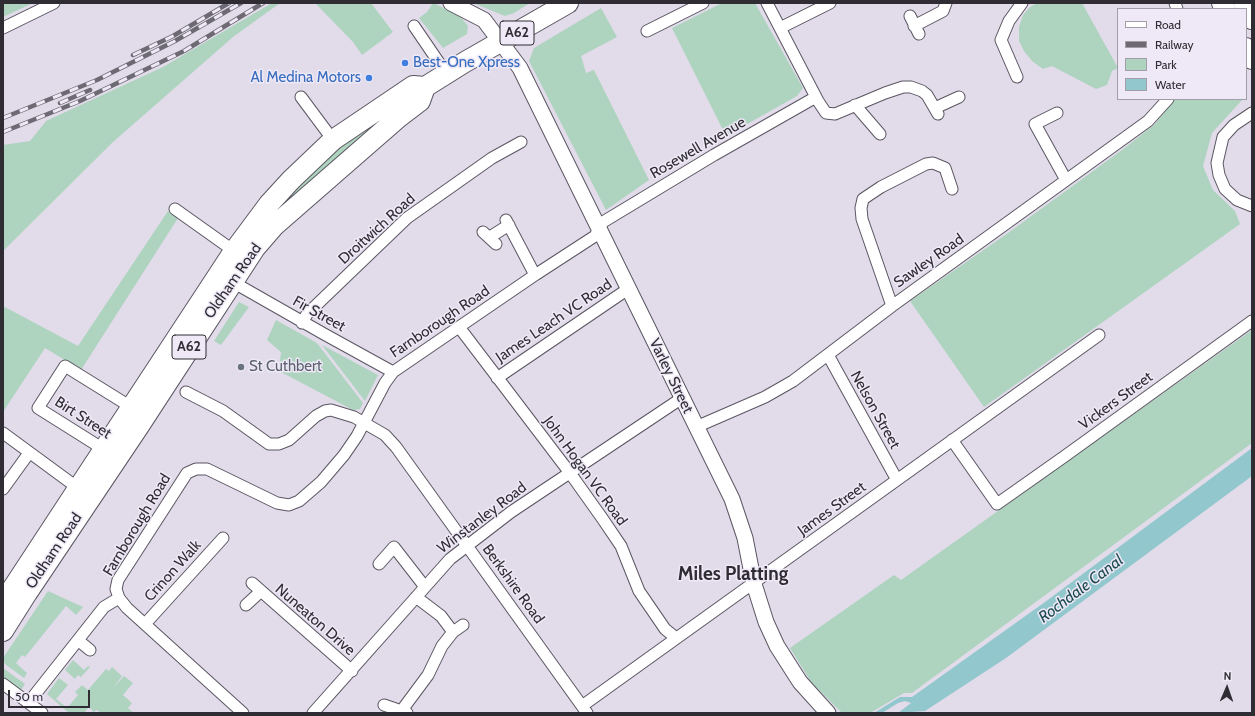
<!DOCTYPE html>
<html>
<head>
<meta charset="utf-8">
<style>
	body { margin:0 }
	#map { position:relative; width:1255px; height:716px; overflow:hidden; background:#e1dbea; font-family:Cabin,sans-serif }
	canvas { display:block }
	.frame { position:absolute; inset:0; border:4px solid #2f2d33; pointer-events:none }
	.legend { position:absolute; left:1117px; top:8px; width:130px; height:92px; box-sizing:border-box; background:#eee8f7; border:1px solid #a29da9; margin:0; padding:5px 7px; list-style:none; font-size:12px; color:#2f2d33 }
	.legend li { display:flex; align-items:center; gap:8px; height:20px }
	.legend b { width:20px; border:1px solid #a29da9 }
	.north { position:absolute; left:1207px; top:668px; width:40px; height:40px; -webkit-text-stroke:3px #eee8f7; paint-order:stroke; rotate:2deg; font-size:11px; font-weight:700; line-height:16px; text-align:center; color:#2f2d33 }
	.north::after { content:''; display:block; margin:auto; width:14px; height:18px; background:#2f2d33; clip-path:polygon(50% 0,100% 100%,50% 72%,0 100%) }
	.scale { position:absolute; left:8px; top:690px; width:82px; height:18px; box-sizing:border-box; border:2px solid #2f2d33; border-top:0; padding-left:5px; font-size:12px; line-height:14px; white-space:nowrap; color:#2f2d33; -webkit-text-stroke:3px #eee8f7; paint-order:stroke }
</style>
</head>
<body>
<div id="map">
<canvas width="1255" height="716"></canvas>
<div class="frame"></div>
<ul class="legend">
<li><b style="height:5px;background:#fff"></b>Road</li>
<li><b style="height:5px;background:#6d6a73"></b>Railway</li>
<li><b style="height:11px;background:#aed4bf"></b>Park</li>
<li><b style="height:11px;background:#92c8cd"></b>Water</li>
</ul>
<div class="north">N</div>
<div class="scale">50 m</div>
</div>
<script>
const ctx = document.querySelector('canvas').getContext('2d');
ctx.lineJoin = 'round';
function paint(path, color) { ctx.fillStyle = color; ctx.fill(path, 'evenodd'); }
const toPath = rows => new Path2D(rows.map(r => 'M' + r).join(''));
function stroke(path, color, width, dash) { ctx.strokeStyle = color; ctx.lineWidth = width; ctx.lineCap = dash ? 'butt' : 'round'; ctx.setLineDash(dash || []); ctx.stroke(path); }
function drawText(font, color, halo, rows, align = 'center') {
  ctx.font = font + ' Cabin,sans-serif'; ctx.lineWidth = 3; ctx.setLineDash([]); ctx.textBaseline = 'middle'; ctx.strokeStyle = halo; ctx.fillStyle = color; for (const [text, x, y, turn = 0] of rows) {
    ctx.save(); ctx.translate(x, y); ctx.rotate((+turn || 0) * Math.PI / 180); ctx.textAlign = isNaN(turn) ? turn : align; if (halo) ctx.strokeText(text, 0, 0); ctx.fillText(text, 0, 0); ctx.restore();
  }
}
paint(toPath([
	[3,3,33,3,3,17],
	[272,3,280,3,233,37,113,142,3,251,3,145,30,141,46,121,163,67],
	[315,3,371,3,393,32,362,55,353,42],
	[433,3,459,15,468,26,467,34,443,48,419,18,427,12],
	[473,3,530,3,514,13,505,16],
	[722,3,755,3,803,88,797,96,726,136,672,28],
	[1037,3,1082,3,1118,68,1112,71,1107,85,1096,89,1052,66,1043,69,1032,61,1024,51,1019,41,1019,27,1023,15,1030,7],
	[601,8,617,37,581,56,586,73,594,70,649,180,606,210,529,61,534,48],
	[413,92,276,216,271,213,335,147],
	[1175,99,1243,99,1212,133,1203,166,1213,190,1235,211,1240,224,984,407,910,301,1008,233,1126,147,1155,124],
	[168,211,178,218,81,370,45,348,3,412,3,306,78,346],
	[239,302,249,307,221,345,214,341],
	[276,320,317,343,363,403,360,409,353,410,279,371,281,352,267,340],
	[1252,330,1252,443,912,693,904,693,870,713,842,713,811,682,790,648,894,575,901,580],
	[322,345,378,375,365,401],
	[48,591,83,607,76,615,66,606,25,657,22,655,16,663,27,673,24,678,5,664,3,658],
	[73,660,84,670,88,666,90,667,81,677,78,675,75,679,65,670],
	[112,667,122,676,113,688,124,676,133,683,123,695,132,703,128,708,134,713,101,713,97,710,92,713,93,711,89,707,84,713,69,713,47,694,59,678,68,685,56,699,67,708,78,695,75,692,82,685,88,690,106,669,109,671],
	[3,668,25,684,21,690,3,677]
]), '#aed4bf');
paint(toPath([
	[1252,448,1252,476,1006,658,925,711,898,713,911,703,905,701,898,703,882,713,874,713,900,697,912,697,1045,602]
]), '#92c8cd');
const street = toPath([
	[767,3,818,101,826,113,835,114,885,93,903,87,911,87,922,91,927,95,938,114],
	[1175,3,1177,9],
	[910,16,919,34],
	[414,26,446,73],
	[914,26,943,11,946,3],
	[3,28,54,3],
	[780,28,830,3],
	[647,31,703,3],
	[1017,77,1001,40,1009,21,1022,3],
	[301,97,333,140],
	[855,105,880,134],
	[935,108,959,97],
	[1057,113,1035,124,1066,180],
	[1252,113,1234,125,1223,137,1217,163,1219,175,1225,189,1237,200,1252,206],
	[175,209,234,251],
	[506,220,535,275],
	[483,232,496,244],
	[490,237,509,225],
	[231,281,324,334,393,372],
	[892,306,862,219,861,208,863,199,881,187,926,164,933,163,945,168,952,189],
	[302,323,307,314,407,218,492,158,521,142],
	[459,327,570,473,602,518,621,546,639,591,665,629,676,638],
	[828,355,897,480],
	[497,378,628,289],
	[186,392,223,411,269,444,279,444,289,440,316,416,325,411,331,410,354,417,385,435,396,447,587,713],
	[696,427,765,397,793,381,892,306,1148,121,1168,99],
	[3,433,82,491],
	[952,440,997,504,1065,456,1252,321],
	[108,452,38,408,65,366,131,407],
	[3,489,29,453],
	[379,564,394,547,425,587],
	[252,583,352,671],
	[416,597,441,616,453,632],
	[246,605,260,592],
	[145,624,223,538],
	[79,641,90,650],
	[3,684,42,713],
	[29,702,104,607,119,598],
	[384,705,407,713],
	[582,706,1099,335],
	[402,710,428,675,442,646,453,632,463,625],
	[243,713,127,608,119,598,116,589,118,580,187,473,196,469,207,469,277,503,289,505,299,501,321,482,344,455,357,436,385,383,393,372,535,275,595,236,603,222,714,155,816,97],
	[313,713,450,559,511,512,682,398]
]);
const secondary = toPath([
	[451,3,484,20,520,68,732,499,745,538,754,584,766,622,777,646,800,682,828,713]
]);
const highway = toPath([
	[1222,3,1225,9],
	[1244,3,1252,19],
	[1246,48,1252,59],
	[3,603,234,251,269,204,291,180,333,140,413,86,425,87,465,62,568,3],
	[3,631,27,593,139,426,255,248,274,226,399,117,420,101,425,87]
]);
stroke(street, '#5b5662', 13);
stroke(secondary, '#5b5662', 17);
stroke(highway, '#5b5662', 22);
stroke(street, '#fff', 11);
stroke(secondary, '#fff', 15);
stroke(highway, '#fff', 20);
const rail = toPath([
	[133,55,173,36,229,3],
	[60,103,90,90],
	[3,118,97,80,175,41,241,3],
	[3,132,80,101,184,51,263,3]
]);
stroke(rail, '#6d6a73', 4.5);
stroke(rail, '#eee8f7', 3, [9]);
for (const [x, y, r, color] of [
	[405,63,4,"#3f7fe0"],
	[369,78,4,"#3f7fe0"],
	[241,367,4,"#6b7280"]
]) { const dot = new Path2D(); dot.arc(x, y, r, 0, 2 * Math.PI); ctx.fillStyle = color; ctx.fill(dot); stroke(dot, '#eee8f7', 1.5); }
for (const [x, y, w] of [
	[517,33,34],
	[189,347,34]
]) { const box = new Path2D(); box.roundRect(x - w / 2, y - 12, w, 24, 3); ctx.fillStyle = '#eee8f7'; ctx.fill(box); stroke(box, '#2f2d33', 1); }
drawText('bold 14px', '#2f2d33', null, [
	["A62",517,33],
	["A62",189,347]
]);
drawText('15px', '#366cbe', '#eee8f7', [
	["Best-One Xpress",413,63],
	["Al Medina Motors",361,78,"right"]
], 'left');
drawText('15px', '#2f2d33', '#eee8f7', [
	["Rosewell Avenue",698,148,-30],
	["Droitwich Road",377,229,-42],
	["Sawley Road",929,261,-35],
	["Oldham Road",233,281,-55],
	["Fir Street",319,314,29],
	["James Leach VC Road",554,321,-34],
	["Farnborough Road",440,322,-34],
	["Varley Street",671,376,64],
	["Vickers Street",1116,401,-36],
	["Nelson Street",875,410,61],
	["Birt Street",83,418,33],
	["John Hogan VC Road",585,471,54],
	["James Street",832,509,-36],
	["Winstanley Road",482,518,-37],
	["Farnborough Road",137,525,-59],
	["Oldham Road",54,551,-56],
	["Crinon Walk",173,571,-48],
	["Berkshire Road",513,584,54],
	["Nuneaton Drive",315,620,41]
]);
drawText('15px', '#5b616d', '#eee8f7', [
	["St Cuthbert",249,367]
], 'left');
drawText('italic 16px', '#1c4d51', '#eee8f7', [
	["Rochdale Canal",1081,589,-37]
]);
drawText('bold 19px', '#2f2d33', '#eee8f7', [
	["Miles Platting",733,574]
]);
</script>
</body>
</html>
